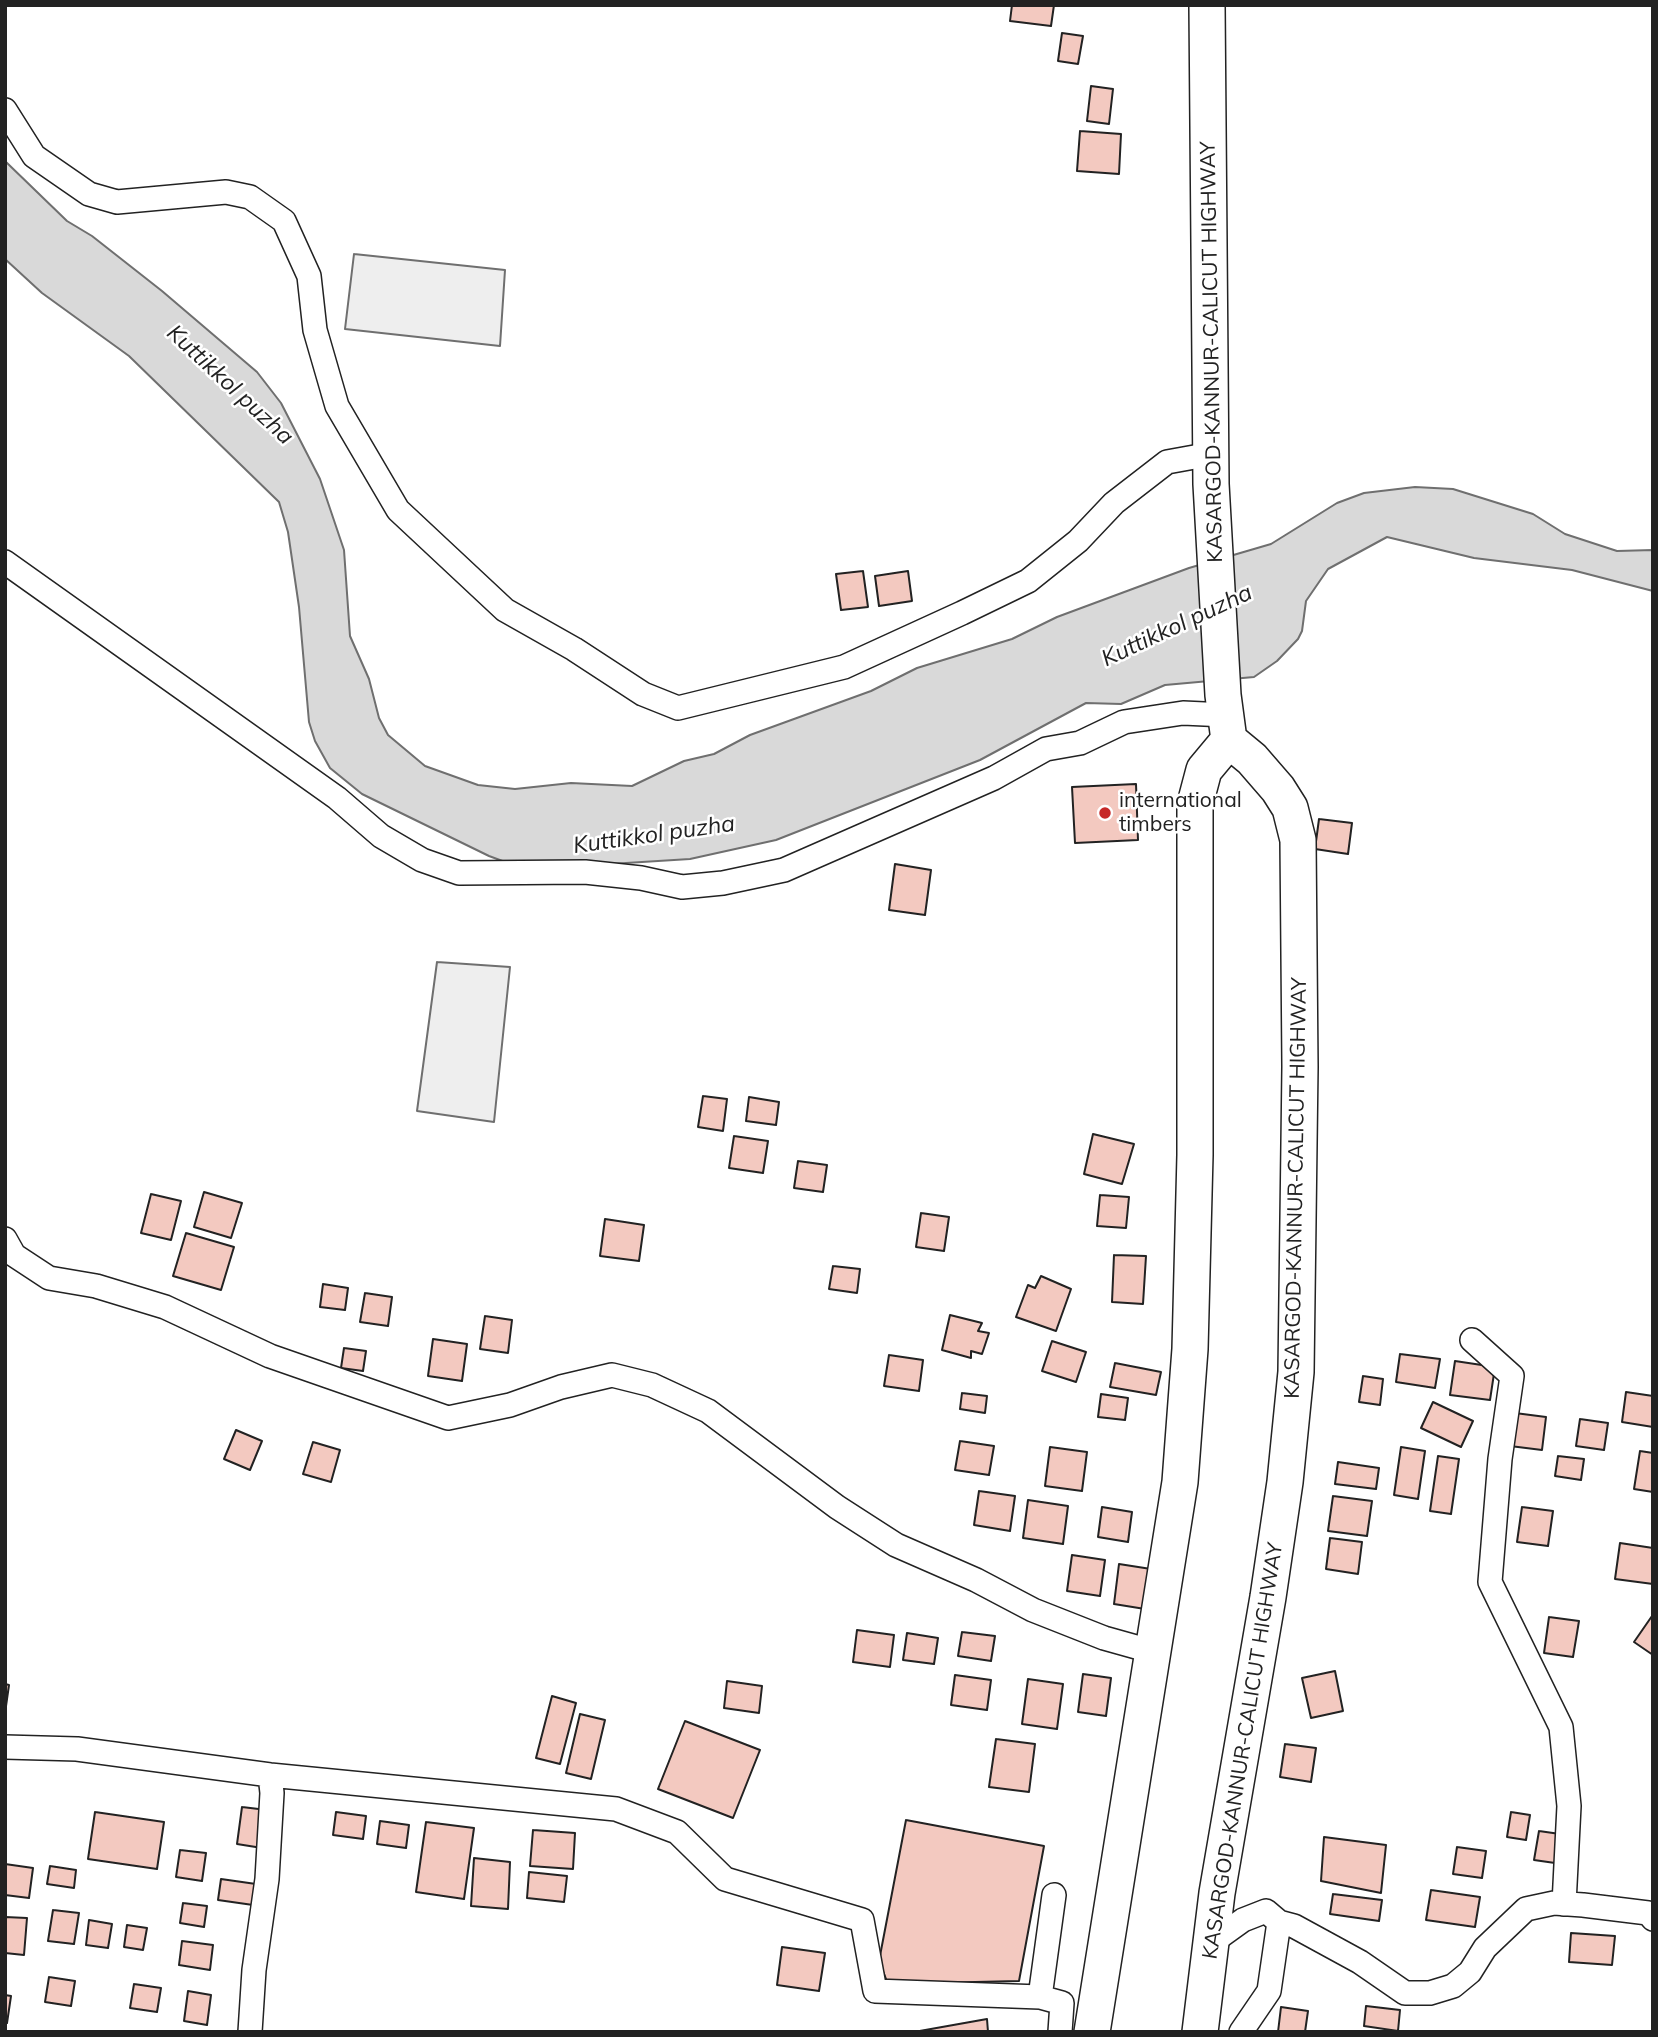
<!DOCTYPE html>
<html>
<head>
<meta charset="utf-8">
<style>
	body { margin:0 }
	#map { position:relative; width:1658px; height:2037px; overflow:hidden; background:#fff; font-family:Mulish,sans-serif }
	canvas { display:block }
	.frame { position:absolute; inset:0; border:7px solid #222; pointer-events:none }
</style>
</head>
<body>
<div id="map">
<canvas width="1658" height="2037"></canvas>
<div class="frame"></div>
</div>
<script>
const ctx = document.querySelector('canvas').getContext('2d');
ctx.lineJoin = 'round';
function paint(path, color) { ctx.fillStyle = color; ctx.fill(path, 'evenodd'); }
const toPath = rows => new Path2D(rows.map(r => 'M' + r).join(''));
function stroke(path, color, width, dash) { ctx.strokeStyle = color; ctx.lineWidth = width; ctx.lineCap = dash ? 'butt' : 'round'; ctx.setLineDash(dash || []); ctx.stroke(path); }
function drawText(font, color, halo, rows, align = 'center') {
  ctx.font = font + ' Mulish,sans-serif'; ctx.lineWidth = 5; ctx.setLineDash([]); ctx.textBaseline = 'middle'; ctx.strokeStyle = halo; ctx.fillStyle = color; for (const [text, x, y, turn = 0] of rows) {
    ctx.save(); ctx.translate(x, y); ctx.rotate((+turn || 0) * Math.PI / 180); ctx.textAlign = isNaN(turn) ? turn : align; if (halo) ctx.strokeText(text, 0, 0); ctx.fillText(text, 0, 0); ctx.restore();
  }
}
const green = toPath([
	[354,254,505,270,500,346,345,329,354,254],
	[437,962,510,967,494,1122,417,1111,437,962]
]);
paint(green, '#eee');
stroke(green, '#6f6f6f', 2);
const water = toPath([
	[5,161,67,221,92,236,162,291,257,372,281,403,320,479,344,550,350,636,369,679,379,718,388,735,425,766,478,785,515,789,571,783,632,786,684,761,714,754,750,735,871,691,917,668,1012,639,1057,617,1189,568,1271,544,1337,503,1364,493,1415,487,1453,489,1533,514,1565,534,1617,551,1653,550,1653,591,1572,570,1474,558,1387,537,1328,569,1306,601,1302,631,1298,639,1277,661,1254,677,1165,685,1121,704,1086,703,980,760,776,840,690,859,546,868,516,866,489,856,362,794,330,768,315,741,309,722,299,607,288,532,279,502,129,356,42,293,5,259,5,161]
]);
paint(water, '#d9d9d9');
stroke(water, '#6f6f6f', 2);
const building = toPath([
	[1012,5,1054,5,1051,26,1010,21,1012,5],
	[1062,33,1083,36,1078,64,1058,61,1062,33],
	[1091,86,1113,89,1109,124,1087,121,1091,86],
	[1080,131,1121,134,1119,174,1077,171,1080,131],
	[863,571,868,607,841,610,836,574,863,571],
	[908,571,912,601,879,606,875,576,908,571],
	[1136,784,1138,840,1075,843,1072,787,1136,784],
	[1319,819,1352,823,1348,854,1315,849,1319,819],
	[895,864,931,870,925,915,889,910,895,864],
	[703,1096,727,1099,723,1131,698,1127,703,1096],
	[749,1097,779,1102,776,1125,746,1121,749,1097],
	[1093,1134,1134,1144,1122,1184,1084,1174,1093,1134],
	[734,1136,768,1141,763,1173,729,1168,734,1136],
	[798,1161,827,1165,823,1192,794,1188,798,1161],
	[204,1192,242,1203,231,1238,194,1227,204,1192],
	[151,1194,181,1201,171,1240,141,1233,151,1194],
	[1100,1195,1129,1197,1126,1228,1097,1226,1100,1195],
	[921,1213,949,1217,944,1251,916,1247,921,1213],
	[605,1219,644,1225,639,1261,600,1256,605,1219],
	[186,1233,234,1247,221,1290,173,1276,186,1233],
	[1114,1255,1146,1256,1143,1304,1112,1302,1114,1255],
	[833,1266,860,1269,857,1293,829,1289,833,1266],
	[1041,1276,1071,1289,1056,1331,1016,1317,1028,1285,1035,1288,1041,1276],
	[323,1284,348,1288,345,1310,320,1307,323,1284],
	[365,1293,392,1297,388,1326,360,1322,365,1293],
	[950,1315,982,1323,978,1331,989,1333,982,1354,971,1351,971,1358,942,1350,950,1315],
	[485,1316,512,1320,508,1353,480,1349,485,1316],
	[433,1339,467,1344,462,1381,428,1376,433,1339],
	[1052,1341,1086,1352,1076,1382,1042,1371,1052,1341],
	[344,1348,366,1351,363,1371,341,1368,344,1348],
	[1400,1354,1440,1359,1435,1388,1396,1382,1400,1354],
	[889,1355,923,1360,919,1391,884,1386,889,1355],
	[1455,1361,1495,1367,1490,1400,1450,1395,1455,1361],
	[1115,1363,1161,1372,1156,1395,1110,1387,1115,1363],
	[1363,1376,1383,1379,1380,1405,1359,1402,1363,1376],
	[1626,1392,1653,1396,1653,1427,1622,1422,1626,1392],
	[962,1393,987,1396,985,1413,960,1409,962,1393],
	[1101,1394,1128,1398,1125,1420,1098,1417,1101,1394],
	[1433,1402,1473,1421,1461,1447,1421,1428,1433,1402],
	[1515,1413,1546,1417,1542,1450,1510,1446,1515,1413],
	[1580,1419,1608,1423,1604,1450,1576,1446,1580,1419],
	[236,1430,262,1441,250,1470,224,1459,236,1430],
	[960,1441,994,1446,989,1475,955,1470,960,1441],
	[313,1442,340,1450,331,1482,303,1474,313,1442],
	[1050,1447,1087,1452,1082,1491,1045,1486,1050,1447],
	[1401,1447,1425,1451,1418,1499,1394,1495,1401,1447],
	[1640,1451,1653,1453,1653,1492,1634,1489,1640,1451],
	[1438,1456,1459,1459,1451,1514,1430,1511,1438,1456],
	[1558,1456,1584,1459,1581,1480,1555,1476,1558,1456],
	[1338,1462,1379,1468,1376,1489,1335,1484,1338,1462],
	[979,1491,1015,1496,1010,1531,974,1525,979,1491],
	[1333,1496,1372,1501,1367,1536,1328,1531,1333,1496],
	[1028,1500,1068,1506,1063,1544,1023,1538,1028,1500],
	[1102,1507,1132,1512,1128,1542,1098,1537,1102,1507],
	[1522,1507,1553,1511,1548,1546,1517,1542,1522,1507],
	[1330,1538,1362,1542,1358,1574,1326,1569,1330,1538],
	[1620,1543,1653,1548,1653,1584,1615,1579,1620,1543],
	[1072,1555,1105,1560,1100,1596,1067,1591,1072,1555],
	[1119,1564,1151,1569,1145,1609,1114,1604,1119,1564],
	[1652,1616,1653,1617,1653,1655,1634,1642,1652,1616],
	[1549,1617,1579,1621,1573,1657,1544,1653,1549,1617],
	[857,1630,894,1635,890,1667,853,1662,857,1630],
	[962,1632,995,1636,991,1661,958,1656,962,1632],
	[907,1633,938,1638,934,1664,903,1660,907,1633],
	[1335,1671,1343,1711,1311,1718,1302,1678,1335,1671],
	[1083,1674,1111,1678,1106,1716,1078,1712,1083,1674],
	[955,1675,991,1680,987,1710,951,1705,955,1675],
	[1028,1679,1063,1684,1057,1729,1022,1724,1028,1679],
	[727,1681,762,1686,759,1713,724,1708,727,1681],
	[5,1684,9,1685,5,1713,5,1684],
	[552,1696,576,1703,560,1764,536,1758,552,1696],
	[580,1714,605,1720,591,1779,566,1773,580,1714],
	[685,1721,760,1750,733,1818,658,1789,685,1721],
	[996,1739,1035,1744,1029,1792,989,1787,996,1739],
	[1285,1744,1316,1748,1311,1782,1280,1777,1285,1744],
	[242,1807,267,1810,262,1848,237,1844,242,1807],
	[95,1812,164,1822,157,1869,88,1859,95,1812],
	[336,1812,366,1816,363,1839,333,1835,336,1812],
	[1511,1812,1530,1815,1526,1840,1507,1837,1511,1812],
	[906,1820,1044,1846,1019,1981,888,1984,879,1961,906,1820],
	[380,1821,409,1825,406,1848,377,1844,380,1821],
	[426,1822,474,1828,464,1899,416,1892,426,1822],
	[533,1830,575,1833,573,1869,530,1866,533,1830],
	[1539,1831,1560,1834,1555,1863,1534,1860,1539,1831],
	[1324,1837,1386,1845,1381,1893,1321,1881,1324,1837],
	[1457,1847,1486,1851,1482,1878,1453,1874,1457,1847],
	[180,1850,206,1853,202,1881,176,1877,180,1850],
	[474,1858,510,1862,508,1909,471,1906,474,1858],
	[5,1864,33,1868,29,1898,5,1895,5,1864],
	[50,1866,76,1870,74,1888,47,1884,50,1866],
	[529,1872,567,1876,564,1902,527,1898,529,1872],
	[221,1879,256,1884,253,1905,218,1900,221,1879],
	[1431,1890,1480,1897,1475,1927,1426,1920,1431,1890],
	[1333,1894,1382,1900,1379,1921,1330,1914,1333,1894],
	[183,1903,207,1906,204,1927,180,1923,183,1903],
	[53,1910,79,1913,74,1944,48,1941,53,1910],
	[5,1917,27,1918,24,1955,5,1953,5,1917],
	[89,1920,112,1924,108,1948,86,1945,89,1920],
	[127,1925,147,1928,143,1950,124,1947,127,1925],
	[1571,1933,1615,1936,1612,1965,1569,1962,1571,1933],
	[182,1941,213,1945,210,1970,179,1965,182,1941],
	[782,1947,825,1953,819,1991,777,1985,782,1947],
	[49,1977,75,1981,71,2006,45,2002,49,1977],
	[134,1984,161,1988,157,2012,130,2008,134,1984],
	[188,1991,211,1995,207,2025,184,2021,188,1991],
	[5,1995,11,1996,7,2023,5,2023,5,1995],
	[1366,2006,1400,2010,1398,2031,1364,2026,1366,2006],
	[1281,2007,1308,2011,1305,2032,1278,2032,1281,2007],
	[987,2019,988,2032,914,2032,987,2019]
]);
paint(building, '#f3c9c0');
stroke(building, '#222', 2);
const minor = toPath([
	[5,110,34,156,89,194,117,202,226,192,250,197,284,221,309,276,315,330,337,406,398,510,505,610,574,649,643,694,678,708,844,667,962,613,1028,581,1078,541,1114,503,1167,462,1211,454],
	[5,562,337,798,381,836,422,860,459,873,585,872,641,878,682,887,723,883,784,870,994,778,1046,749,1080,743,1124,722,1183,713,1226,715],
	[5,1239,14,1255,49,1278,96,1286,165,1307,270,1356,448,1418,510,1405,561,1387,612,1375,652,1385,708,1411,837,1507,896,1545,976,1580,1033,1610,1104,1638,1154,1652],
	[1472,1340,1512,1376,1500,1459,1490,1582,1561,1727,1569,1806,1564,1904],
	[5,1747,77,1749,270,1775,616,1809,677,1832,725,1879,862,1920,875,1991,1040,1997,1062,2003,1060,2032],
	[1211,1943,1243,1920,1266,1911,1279,1922,1294,1926,1360,1962,1405,1993,1430,1993,1453,1986,1470,1972,1485,1948,1526,1909,1554,1903,1583,1905,1648,1913,1653,1919],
	[1040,1997,1054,1895],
	[250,2032,254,1970,267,1879,272,1793,270,1775],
	[1241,2032,1269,1991,1279,1922]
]);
const highway = toPath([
	[1092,2032,1180,1482,1190,1349,1195,1155,1195,804,1204,770,1229,740],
	[1200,2032,1217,1893,1268,1597,1285,1482,1296,1372,1300,1067,1298,840,1290,808,1278,789,1252,759,1229,740,1223,695,1211,484,1207,5]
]);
stroke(minor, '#222', 26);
stroke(highway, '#222', 38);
stroke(minor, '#fff', 23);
stroke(highway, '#fff', 35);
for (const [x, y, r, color] of [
	[1105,813,7,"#c62828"]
]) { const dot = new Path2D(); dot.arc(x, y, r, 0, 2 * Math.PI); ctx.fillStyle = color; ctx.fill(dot); stroke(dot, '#fff', 2.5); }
drawText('21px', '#222', '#fff', [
	["KASARGOD-KANNUR-CALICUT HIGHWAY",1212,352,-91],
	["KASARGOD-KANNUR-CALICUT HIGHWAY",1296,1188,-89],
	["KASARGOD-KANNUR-CALICUT HIGHWAY",1243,1751,-81]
]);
drawText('21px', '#222', '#fff', [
	["international",1119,801],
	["timbers",1119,825]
], 'left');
drawText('italic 23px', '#222', '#fff', [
	["Kuttikkol puzha",230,385,43],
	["Kuttikkol puzha",1177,626,-25],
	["Kuttikkol puzha",654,835,-8]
]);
</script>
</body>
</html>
